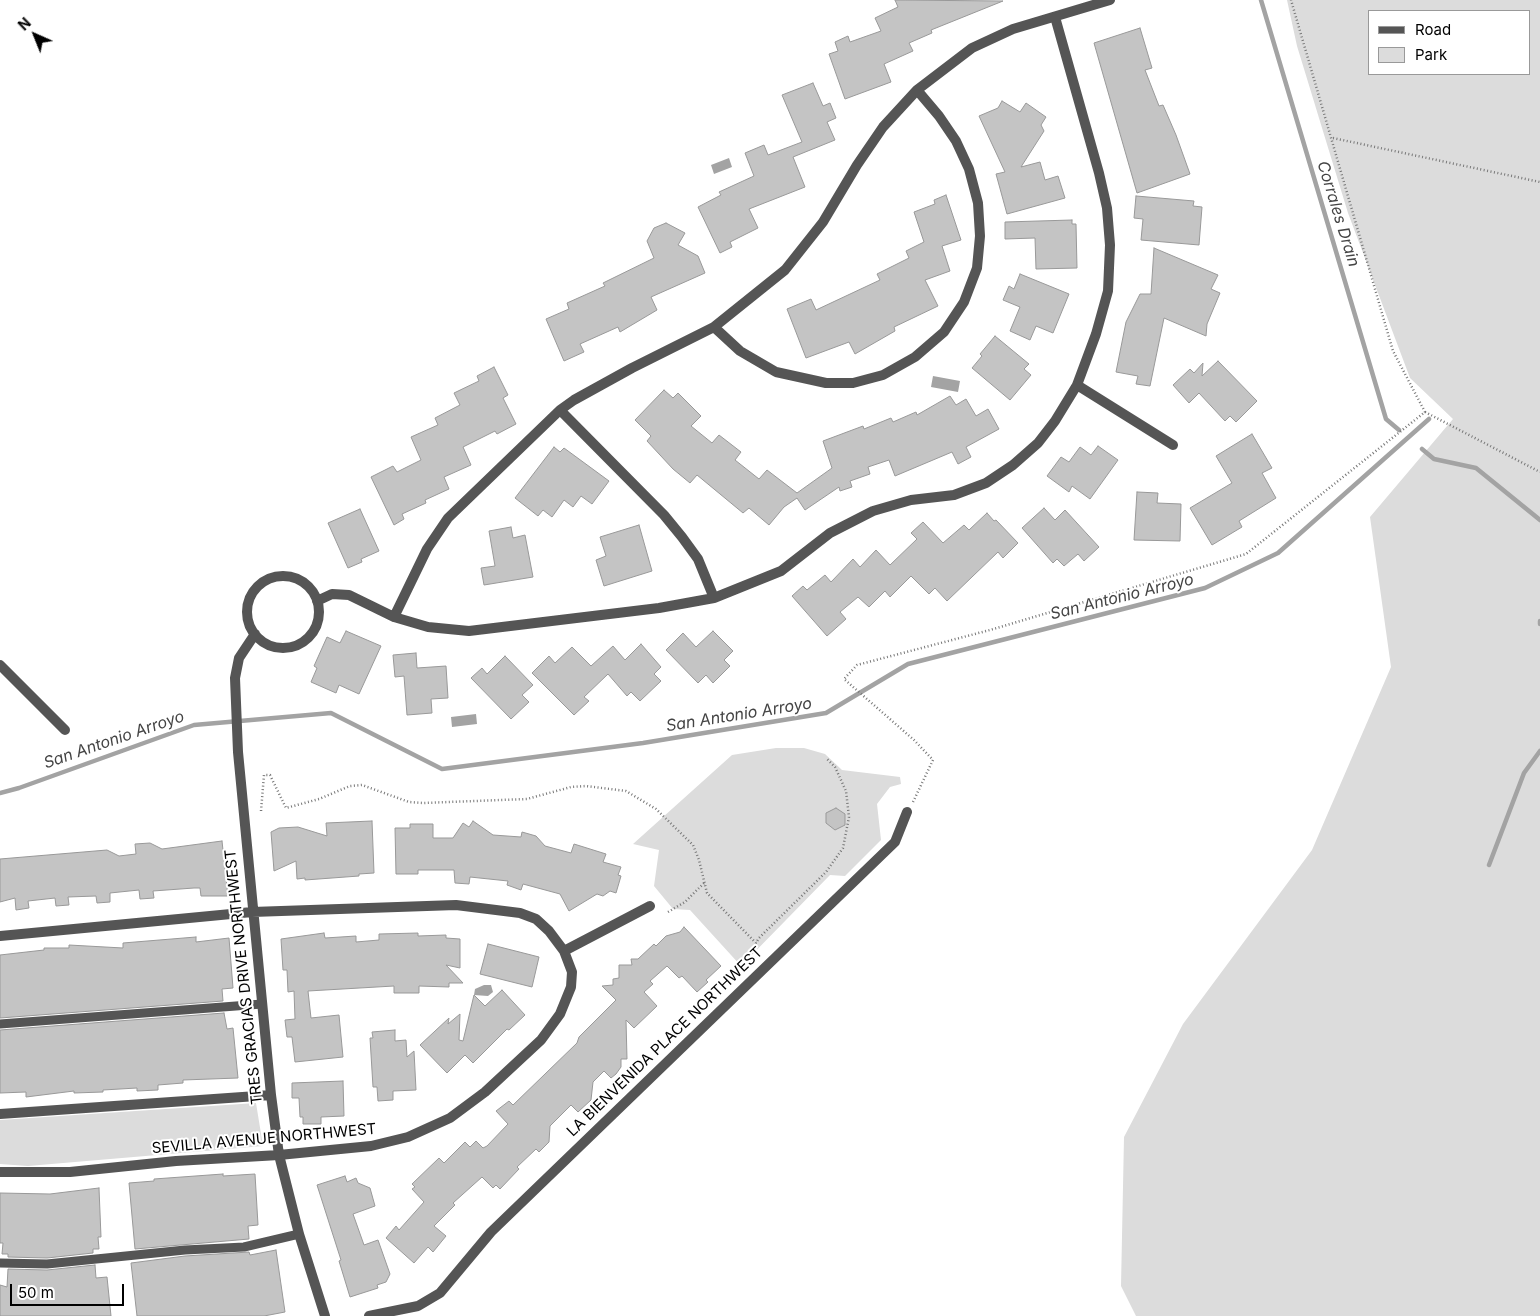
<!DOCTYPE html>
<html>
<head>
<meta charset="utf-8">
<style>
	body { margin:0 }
	#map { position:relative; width:1540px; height:1316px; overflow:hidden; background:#fff; font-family:Inter,sans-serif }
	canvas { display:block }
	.legend { position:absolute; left:1368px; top:10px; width:162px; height:65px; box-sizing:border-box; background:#fff; border:1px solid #999; margin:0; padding:6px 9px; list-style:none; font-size:15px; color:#000 }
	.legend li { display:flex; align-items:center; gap:10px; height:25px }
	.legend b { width:25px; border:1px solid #999 }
	.north { position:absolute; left:10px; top:10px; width:50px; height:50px; -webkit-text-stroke:4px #fff; paint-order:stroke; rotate:316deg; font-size:14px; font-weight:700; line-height:20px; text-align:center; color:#000 }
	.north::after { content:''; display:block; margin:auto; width:18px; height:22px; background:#000; clip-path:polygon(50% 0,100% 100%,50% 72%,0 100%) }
	.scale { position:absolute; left:10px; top:1284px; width:114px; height:22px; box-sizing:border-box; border:2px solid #000; border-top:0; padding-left:6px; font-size:15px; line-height:18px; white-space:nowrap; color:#000; -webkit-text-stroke:4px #fff; paint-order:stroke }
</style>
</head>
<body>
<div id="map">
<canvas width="1540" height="1316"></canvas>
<ul class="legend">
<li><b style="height:6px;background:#555"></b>Road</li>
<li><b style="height:14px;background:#dcdcdc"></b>Park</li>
</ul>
<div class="north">N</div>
<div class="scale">50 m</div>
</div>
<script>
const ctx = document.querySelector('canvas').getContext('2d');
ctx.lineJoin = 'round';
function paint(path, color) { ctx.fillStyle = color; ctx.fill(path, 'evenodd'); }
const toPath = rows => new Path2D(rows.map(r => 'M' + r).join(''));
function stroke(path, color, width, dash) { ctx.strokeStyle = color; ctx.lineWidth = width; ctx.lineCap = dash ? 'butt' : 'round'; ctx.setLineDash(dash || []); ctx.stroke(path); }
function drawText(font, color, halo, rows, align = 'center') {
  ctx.font = font + ' Inter,sans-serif'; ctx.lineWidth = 4; ctx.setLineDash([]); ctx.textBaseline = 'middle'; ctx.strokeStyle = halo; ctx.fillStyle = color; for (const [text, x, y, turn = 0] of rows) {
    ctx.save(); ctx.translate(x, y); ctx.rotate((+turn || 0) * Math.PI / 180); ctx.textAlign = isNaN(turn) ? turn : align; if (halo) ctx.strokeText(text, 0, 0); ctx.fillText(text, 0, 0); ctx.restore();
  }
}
paint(toPath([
	[1287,0,1540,0,1540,1316,1136,1316,1121,1286,1124,1137,1183,1024,1312,850,1391,667,1370,517,1453,419,1410,378,1348,213,1297,46],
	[1369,11,1529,11,1529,74,1369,74],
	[776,748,804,748,825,754,842,770,900,777,901,784,890,787,877,804,881,840,845,876,830,875,741,966,690,910,673,909,654,886,659,850,633,844,732,755],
	[256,1103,263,1146,28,1166,0,1164,0,1120]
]), '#dcdcdc');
paint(toPath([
	[729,158,732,167,714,174,711,165],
	[933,376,960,381,958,392,931,387],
	[476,714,477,724,452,727,451,717],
	[484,985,491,985,493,992,488,996,474,995,475,989]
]), '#a3a3a3');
stroke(toPath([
	[1261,0,1386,419,1399,430],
	[1422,449,1434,459,1476,468,1540,520],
	[1540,621,1540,624],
	[0,793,19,788,194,725,331,713,442,769,643,743,826,713,908,664,1205,588,1278,553,1429,419],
	[1489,865,1524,773,1540,751]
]), '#a3a3a3', 4.5);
const building = toPath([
	[895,0,1003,1,931,30,932,33,909,43,913,51,884,64,891,82,845,99,829,54,838,51,835,42,848,36,850,42,881,31,875,18,898,7,895,0],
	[1140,28,1152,68,1145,70,1159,106,1163,105,1176,135,1190,174,1137,193,1094,43,1140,28],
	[813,83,823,106,830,103,836,118,827,122,835,140,793,157,805,187,749,209,758,228,730,242,732,247,720,253,698,207,721,195,719,192,754,176,745,153,764,145,768,155,802,142,782,95,813,83],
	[1002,101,1020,112,1026,103,1046,117,1041,125,1044,131,1021,167,1040,162,1045,180,1058,176,1065,198,1007,214,996,174,1005,172,979,116,998,108,1002,101],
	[946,195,961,240,942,246,950,271,925,280,938,306,894,327,895,331,855,354,849,342,806,358,787,309,811,299,816,310,880,280,877,274,909,258,906,251,924,242,914,212,935,204,934,200,946,195],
	[1136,196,1194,201,1193,206,1202,207,1199,245,1141,240,1143,219,1134,218,1136,196],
	[1072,220,1072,224,1076,224,1077,268,1036,269,1035,238,1005,239,1005,222,1072,220],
	[666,223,685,233,678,245,698,256,705,273,651,297,657,310,620,332,618,327,580,344,584,352,564,361,546,319,569,309,567,303,605,286,603,283,654,258,647,241,654,228,666,223],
	[1154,248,1218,275,1211,289,1220,293,1207,324,1206,336,1164,318,1150,386,1136,384,1138,376,1116,372,1126,322,1140,294,1151,294,1154,248],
	[1020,274,1069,294,1053,333,1036,326,1030,340,1010,331,1020,307,1003,300,1009,286,1014,289,1020,274],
	[995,336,1029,364,1024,369,1031,375,1010,400,972,368,982,356,980,354,995,336],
	[1218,361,1257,401,1236,422,1230,416,1225,421,1199,393,1189,403,1173,385,1190,369,1194,373,1203,363,1202,376,1218,361],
	[494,367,508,395,503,398,516,424,497,434,495,431,463,447,471,465,444,477,449,489,425,500,426,503,402,514,404,519,394,525,371,477,393,466,397,472,421,460,411,437,438,425,435,418,460,405,454,393,479,381,477,376,494,367],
	[664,390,673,398,678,393,701,416,691,426,712,443,719,435,741,452,735,460,759,479,767,470,797,493,832,468,823,441,863,426,864,429,891,418,893,422,916,412,917,415,950,396,956,405,966,399,976,416,988,409,999,429,966,447,971,457,958,464,952,452,895,476,889,460,868,467,870,474,850,481,852,487,840,491,839,487,805,510,797,498,784,507,769,525,749,508,743,513,697,475,690,483,673,469,647,441,651,436,635,420,664,390],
	[1252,434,1272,468,1262,473,1276,498,1239,521,1242,527,1212,545,1190,508,1232,483,1216,456,1252,434],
	[1098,446,1118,460,1090,499,1072,486,1069,492,1047,476,1061,457,1069,462,1080,447,1091,455,1098,446],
	[554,447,560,452,564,448,609,481,592,504,581,496,573,507,564,500,552,517,543,510,538,516,515,498,554,447],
	[1137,492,1158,493,1157,503,1181,504,1180,541,1134,540,1137,492],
	[1044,508,1055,520,1065,510,1099,547,1084,561,1078,554,1064,566,1057,559,1053,563,1022,528,1044,508],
	[360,509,379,551,361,559,362,562,348,568,328,523,360,509],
	[987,513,994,521,996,520,1018,543,1003,558,998,552,947,601,935,588,929,594,911,576,890,597,885,591,869,607,858,597,840,612,846,619,827,636,792,596,803,586,807,590,825,575,831,582,853,559,860,567,876,550,890,565,917,539,911,533,923,522,943,543,964,525,969,530,987,513],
	[639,525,652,571,604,586,596,560,606,556,600,537,639,525],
	[511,527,513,538,525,535,533,577,484,585,481,568,495,566,489,531,511,527],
	[346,631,381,646,359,694,339,685,336,693,311,682,317,668,314,666,327,637,340,643,346,631],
	[713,631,733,651,724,660,730,666,713,683,706,675,698,683,666,650,683,633,696,647,713,631],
	[641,644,661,667,654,674,661,681,640,701,631,692,627,696,608,674,584,697,589,701,574,715,532,673,549,656,555,663,572,647,591,666,613,646,625,660,641,644],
	[416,653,417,668,446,666,448,698,431,699,432,713,407,715,404,676,395,677,393,655,416,653],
	[505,656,533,685,522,695,529,702,511,719,471,678,482,668,487,674,505,656],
	[836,808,845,814,845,825,835,830,826,823,826,813,836,808],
	[372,821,374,873,359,874,359,876,305,880,305,878,297,879,296,861,274,871,271,832,279,828,298,827,327,836,326,823,372,821],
	[473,821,493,835,521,837,522,832,536,836,545,846,571,853,574,844,606,854,603,862,621,867,618,875,621,876,616,893,610,891,603,896,597,894,569,911,560,894,523,884,521,890,507,885,508,881,470,877,469,884,455,883,454,870,418,870,418,874,396,874,395,828,410,828,410,824,433,824,433,838,453,838,463,823,469,827,473,821],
	[222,841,228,896,201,896,200,888,194,888,153,891,154,898,140,899,139,890,110,893,110,902,97,903,96,896,68,897,69,905,56,906,55,898,28,901,29,908,16,910,15,898,0,902,0,859,107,850,119,856,136,854,135,844,150,843,162,849,222,841],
	[684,927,721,966,706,980,708,982,697,992,682,976,679,978,667,966,650,981,653,984,644,992,657,1006,634,1028,626,1020,627,1059,621,1059,621,1067,616,1074,611,1078,604,1071,593,1082,591,1100,578,1112,571,1105,550,1126,549,1142,539,1152,536,1149,517,1167,519,1169,500,1189,496,1185,493,1188,482,1177,453,1203,455,1205,434,1226,446,1236,433,1252,428,1247,414,1263,386,1238,396,1226,399,1230,424,1202,412,1189,415,1187,412,1184,439,1158,444,1163,465,1142,470,1147,476,1141,483,1148,487,1146,508,1124,496,1111,509,1101,513,1105,577,1043,579,1037,616,1000,602,986,613,985,613,979,619,978,619,965,632,965,631,959,638,959,654,944,656,946,666,936,680,932,684,927],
	[324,933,325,938,356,936,356,942,379,940,379,934,418,933,418,936,446,935,446,938,460,939,460,968,446,965,463,983,449,983,449,987,419,986,419,993,394,993,394,986,308,991,311,1018,339,1015,343,1057,295,1062,292,1037,287,1037,285,1020,295,1019,294,991,288,992,287,970,283,970,281,939,324,933],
	[196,937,196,942,229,938,233,988,222,989,223,1001,0,1018,0,955,44,950,44,948,69,948,69,945,123,948,123,943,196,937],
	[488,944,539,957,532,987,480,974,488,944],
	[502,990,525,1015,509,1030,507,1029,473,1063,465,1055,447,1073,420,1045,449,1018,448,1024,460,1014,459,1040,463,1041,474,995,485,1006,502,990],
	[224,1013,227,1029,233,1028,238,1078,183,1080,183,1083,158,1085,158,1090,137,1091,137,1088,103,1090,103,1092,74,1093,74,1091,26,1097,26,1092,0,1093,0,1030,224,1013],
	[395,1030,395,1041,406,1040,407,1057,414,1051,416,1090,393,1091,393,1100,378,1101,377,1087,373,1087,370,1038,373,1038,372,1032,395,1030],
	[343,1081,344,1116,321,1117,321,1124,303,1124,303,1117,300,1117,299,1098,292,1098,292,1083,343,1081],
	[223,1174,223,1176,255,1174,258,1225,248,1226,249,1239,135,1249,129,1183,154,1181,154,1179,223,1174],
	[345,1176,347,1182,356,1178,358,1183,370,1188,375,1206,353,1214,364,1245,378,1240,390,1274,386,1282,377,1285,378,1288,350,1297,339,1261,341,1260,317,1185,345,1176],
	[99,1188,101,1237,98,1237,99,1249,93,1249,93,1253,47,1258,8,1257,8,1254,2,1254,3,1243,0,1243,0,1193,50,1194,99,1188],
	[276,1250,285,1312,264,1316,137,1316,131,1263,185,1256,249,1252,250,1255,276,1250],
	[95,1265,96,1278,107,1277,111,1316,0,1316,0,1285,7,1287,8,1269,47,1270,95,1265]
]);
paint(building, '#c4c4c4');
stroke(building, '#999', 1);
stroke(toPath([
	[1333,138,1540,182],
	[1425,412,1540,472],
	[913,802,933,760,914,740,844,679,857,665,990,630,1246,554,1425,412,1393,351,1291,0],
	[261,811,264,775,270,775,286,808,319,799,350,786,362,785,409,802,423,803,527,799,571,787,586,786,626,791,656,809,693,845,699,860,707,893,756,943,759,938,826,872,843,848,849,817,846,791,835,767,826,758],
	[668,912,685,902,704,883]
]), '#777', 2.5, [1, 2.5]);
stroke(toPath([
	[0,1024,262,1004],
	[0,1263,47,1264,185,1250,244,1247,299,1234]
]), '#555', 9);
stroke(toPath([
	[714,327,740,351,776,372,826,383,853,383,883,375,915,357,944,332,964,302,977,268,980,236,978,203,969,169,956,141,939,116,917,90],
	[1077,385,1173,445],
	[560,410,664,515,682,537,698,559,714,598],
	'247 612a36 36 0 1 1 72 0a36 36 0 1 1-72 0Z',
	[317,601,332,594,349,595,394,617,428,627,469,631,659,608,714,598,781,571,830,533,873,511,911,500,954,495,986,483,1013,465,1038,443,1055,421,1077,385,1096,334,1108,291,1110,245,1107,208,1099,173,1055,17],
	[394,617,427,549,448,518,560,410,574,400,632,368,714,327,785,270,823,222,857,165,883,127,917,90,972,48,1013,29,1110,0],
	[255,634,239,658,235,678,238,752,271,1095,279,1155,299,1234,325,1316],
	[0,665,65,730],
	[0,936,252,912,456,905,520,913,536,919,549,931,564,951,572,972,571,987,560,1014,541,1040,485,1092,450,1118,408,1137,371,1146,279,1155,176,1161,70,1172,0,1172],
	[564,951,650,906],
	[0,1114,271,1095],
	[369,1316,418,1306,440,1293,491,1232,895,842,907,812]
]), '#555', 10);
drawText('15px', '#000', '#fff', [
	["TRES GRACIAS DRIVE NORTHWEST",244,977,-96],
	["LA BIENVENIDA PLACE NORTHWEST",665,1042,-44],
	["SEVILLA AVENUE NORTHWEST",264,1139,-5]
]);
drawText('italic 16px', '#444', '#fff', [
	["Corrales Drain",1338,214,73],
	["San Antonio Arroyo",1122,597,-14],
	["San Antonio Arroyo",739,715,-9],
	["San Antonio Arroyo",114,740,-19]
]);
</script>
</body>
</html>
